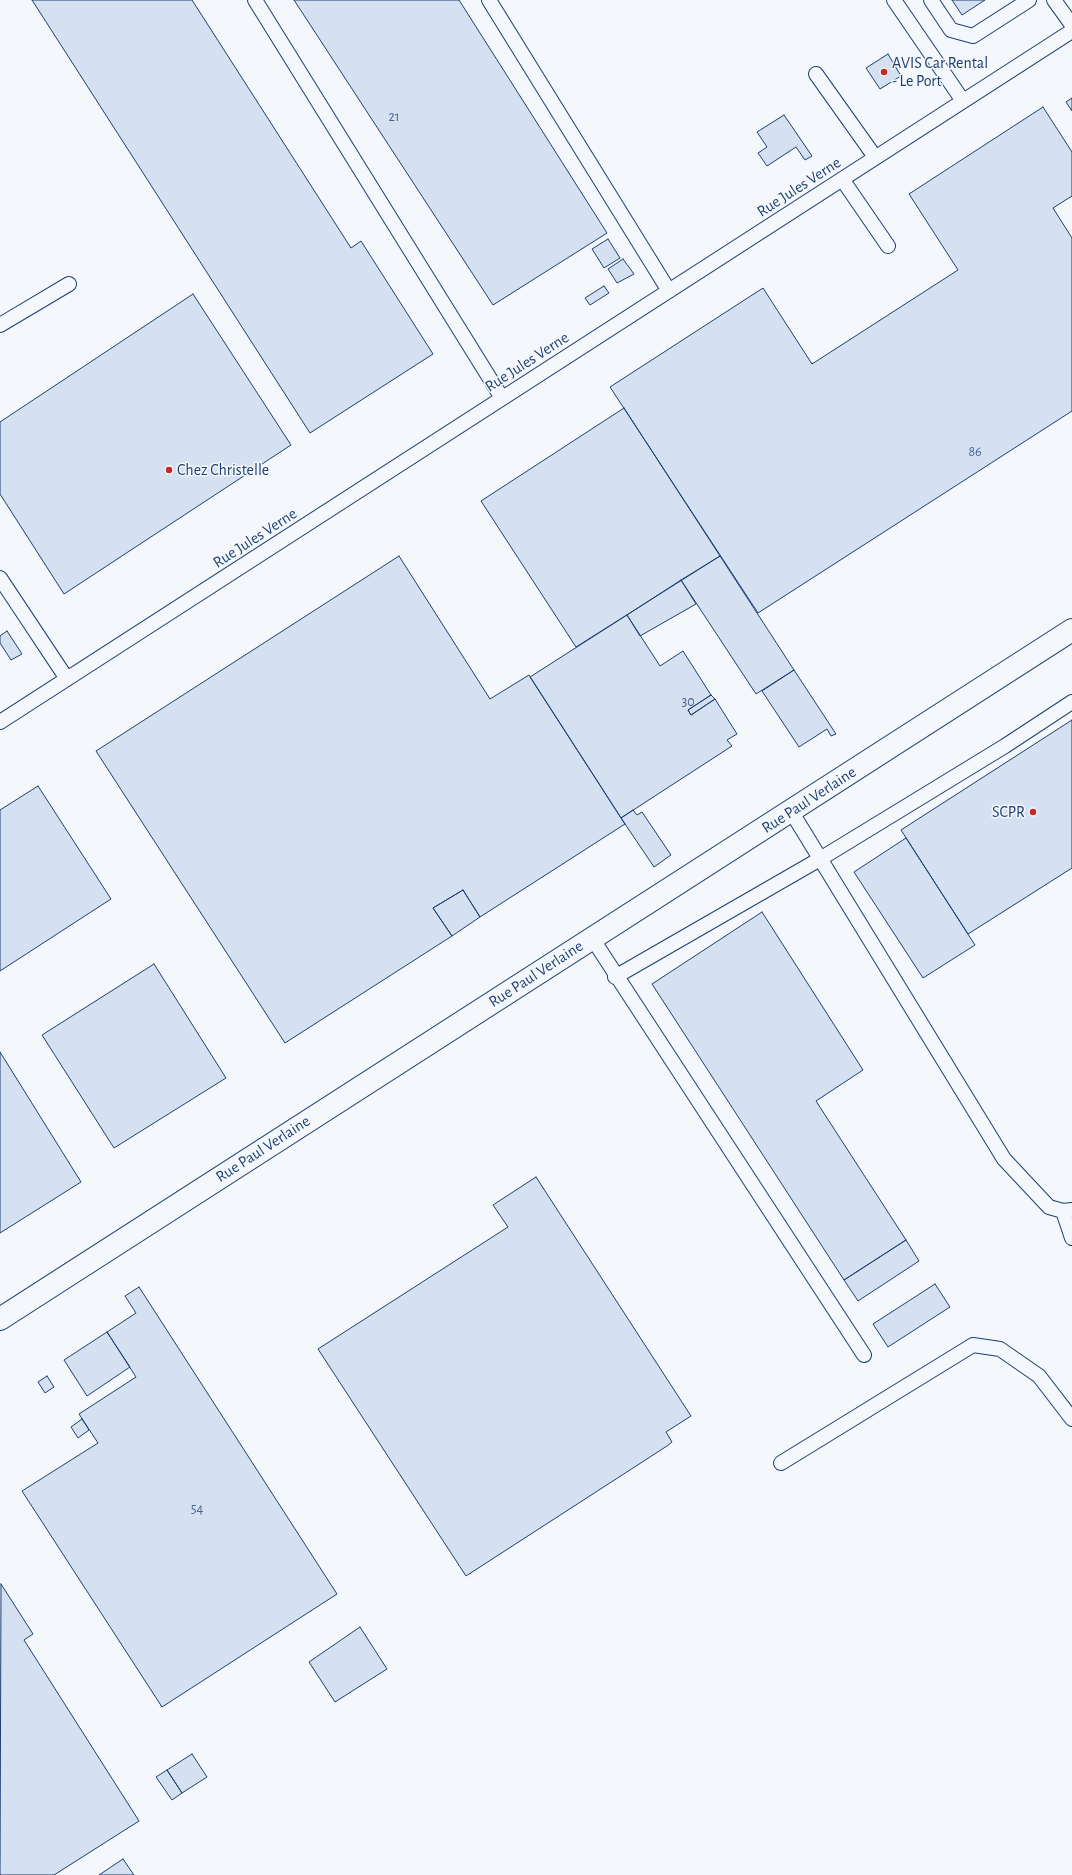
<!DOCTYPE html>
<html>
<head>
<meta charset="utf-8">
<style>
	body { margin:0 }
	canvas { display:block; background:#f4f7fb }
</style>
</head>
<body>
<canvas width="1072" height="1875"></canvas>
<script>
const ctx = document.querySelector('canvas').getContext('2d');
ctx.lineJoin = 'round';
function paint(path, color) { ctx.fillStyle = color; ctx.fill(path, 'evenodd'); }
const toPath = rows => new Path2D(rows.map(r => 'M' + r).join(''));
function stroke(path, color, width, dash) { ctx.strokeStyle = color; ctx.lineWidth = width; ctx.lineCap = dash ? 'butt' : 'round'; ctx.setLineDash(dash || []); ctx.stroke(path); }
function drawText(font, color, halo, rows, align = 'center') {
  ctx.font = font + ' "Alegreya Sans",sans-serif'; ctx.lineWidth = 3; ctx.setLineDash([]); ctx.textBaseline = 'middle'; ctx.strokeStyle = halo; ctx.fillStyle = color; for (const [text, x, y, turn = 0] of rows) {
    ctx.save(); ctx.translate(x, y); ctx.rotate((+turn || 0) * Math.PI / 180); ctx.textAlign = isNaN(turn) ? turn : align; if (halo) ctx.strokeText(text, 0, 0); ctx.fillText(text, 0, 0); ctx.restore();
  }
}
const building = toPath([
	[32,0,192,0,351,248,361,241,433,354,310,433,32,0],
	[294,0,459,0,607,233,493,305,294,0],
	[952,0,985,0,962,15,952,0],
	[888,54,901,76,880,89,866,68,888,54],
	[1072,98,1072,111,1066,102,1072,98],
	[1043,107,1072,152,1072,196,1053,208,1072,238,1072,411,758,613,610,387,763,288,812,364,958,270,909,194,1043,107],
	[784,115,812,156,805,160,796,147,767,166,758,153,767,147,757,132,784,115],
	[608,239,620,258,604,268,592,249,608,239],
	[623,259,634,274,617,283,608,269,623,259],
	[604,286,609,293,590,305,585,298,604,286],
	[193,294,291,445,64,594,0,494,0,422,193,294],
	[624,408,720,556,576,647,481,501,624,408],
	[399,556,490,699,529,675,625,824,480,917,463,890,433,908,452,936,285,1043,96,751,399,556],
	[720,556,794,670,756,694,681,580,720,556],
	[681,580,696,604,640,636,627,615,681,580],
	[627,615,660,666,683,651,711,695,688,710,691,715,715,699,737,734,727,740,732,746,621,818,530,677,627,615],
	[7,631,22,654,11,660,0,643,0,636,7,631],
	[794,670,836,734,831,736,827,729,799,747,762,691,794,670],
	[711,695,715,699,691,715,688,710,711,695],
	[1072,720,1072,868,968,934,901,830,1072,720],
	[38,786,111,899,0,971,0,810,38,786],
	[633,810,637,815,642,812,671,855,654,867,621,818,633,810],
	[906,838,975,945,923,978,854,872,906,838],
	[463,890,480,917,452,936,433,908,463,890],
	[762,912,863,1070,816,1101,906,1240,844,1280,652,984,762,912],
	[154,964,226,1078,114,1148,42,1035,154,964],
	[0,1052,81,1182,0,1233,0,1052],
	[536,1177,691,1416,666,1432,672,1442,667,1446,466,1576,318,1349,508,1227,493,1205,536,1177],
	[906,1240,919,1261,858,1301,844,1280,906,1240],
	[935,1284,950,1307,888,1347,873,1324,935,1284],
	[139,1287,337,1594,162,1707,22,1491,98,1443,79,1414,136,1377,107,1332,136,1313,125,1296,139,1287],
	[107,1332,130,1367,87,1396,64,1360,107,1332],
	[47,1376,54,1387,45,1393,38,1382,47,1376],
	[82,1419,89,1430,78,1438,71,1427,82,1419],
	[1,1584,33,1634,24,1640,139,1821,54,1875,0,1875,1,1584],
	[360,1627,387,1669,335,1702,309,1662,360,1627],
	[192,1754,207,1777,182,1793,167,1770,192,1754],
	[167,1770,182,1793,172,1800,156,1777,167,1770],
	[123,1859,134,1875,99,1875,123,1859]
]);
paint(building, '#d5e0f0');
stroke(building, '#1d3f73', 1);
const service = toPath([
	[255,0,502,398],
	[489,0,669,291],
	[894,0,963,101],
	[931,0,951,30,973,36,1029,0],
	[1054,0,1072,25],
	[816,74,875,157],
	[842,179,888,246],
	[0,325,69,284],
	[0,578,67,679],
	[0,722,1072,31],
	[791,811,1004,1159,1049,1207,1063,1211,1072,1210],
	[592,938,864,1355],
	[615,977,820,859,1005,746,1072,702],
	[1063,1211,1072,1238],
	[781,1463,973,1345,1000,1349,1039,1376,1072,1419]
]);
const tertiary = toPath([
	[0,1319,1072,630]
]);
stroke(service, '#1d3f73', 16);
stroke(tertiary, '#1d3f73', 24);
stroke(service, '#f4f7fb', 14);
stroke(tertiary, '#f4f7fb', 22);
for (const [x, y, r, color] of [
	[884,72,4,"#c62828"],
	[169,470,4,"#c62828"],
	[1033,812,4,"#c62828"]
]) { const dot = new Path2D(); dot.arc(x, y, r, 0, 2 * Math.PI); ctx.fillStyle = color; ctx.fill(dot); stroke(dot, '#f4f7fb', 1.5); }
drawText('14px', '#4b6792', null, [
	["21",394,117],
	["86",975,452],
	["30",688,702],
	["54",197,1509]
]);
drawText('16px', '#1d3f73', '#f4f7fb', [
	["AVIS Car Rental",892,63],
	["- Le Port",892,81],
	["Chez Christelle",177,470],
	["SCPR",1025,812,"right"]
], 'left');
drawText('16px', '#1d3f73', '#f4f7fb', [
	["Rue Jules Verne",799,187,-33],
	["Rue Jules Verne",527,362,-33],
	["Rue Jules Verne",255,538,-33],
	["Rue Paul Verlaine",809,800,-33],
	["Rue Paul Verlaine",536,974,-33],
	["Rue Paul Verlaine",263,1149,-33]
]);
</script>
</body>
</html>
